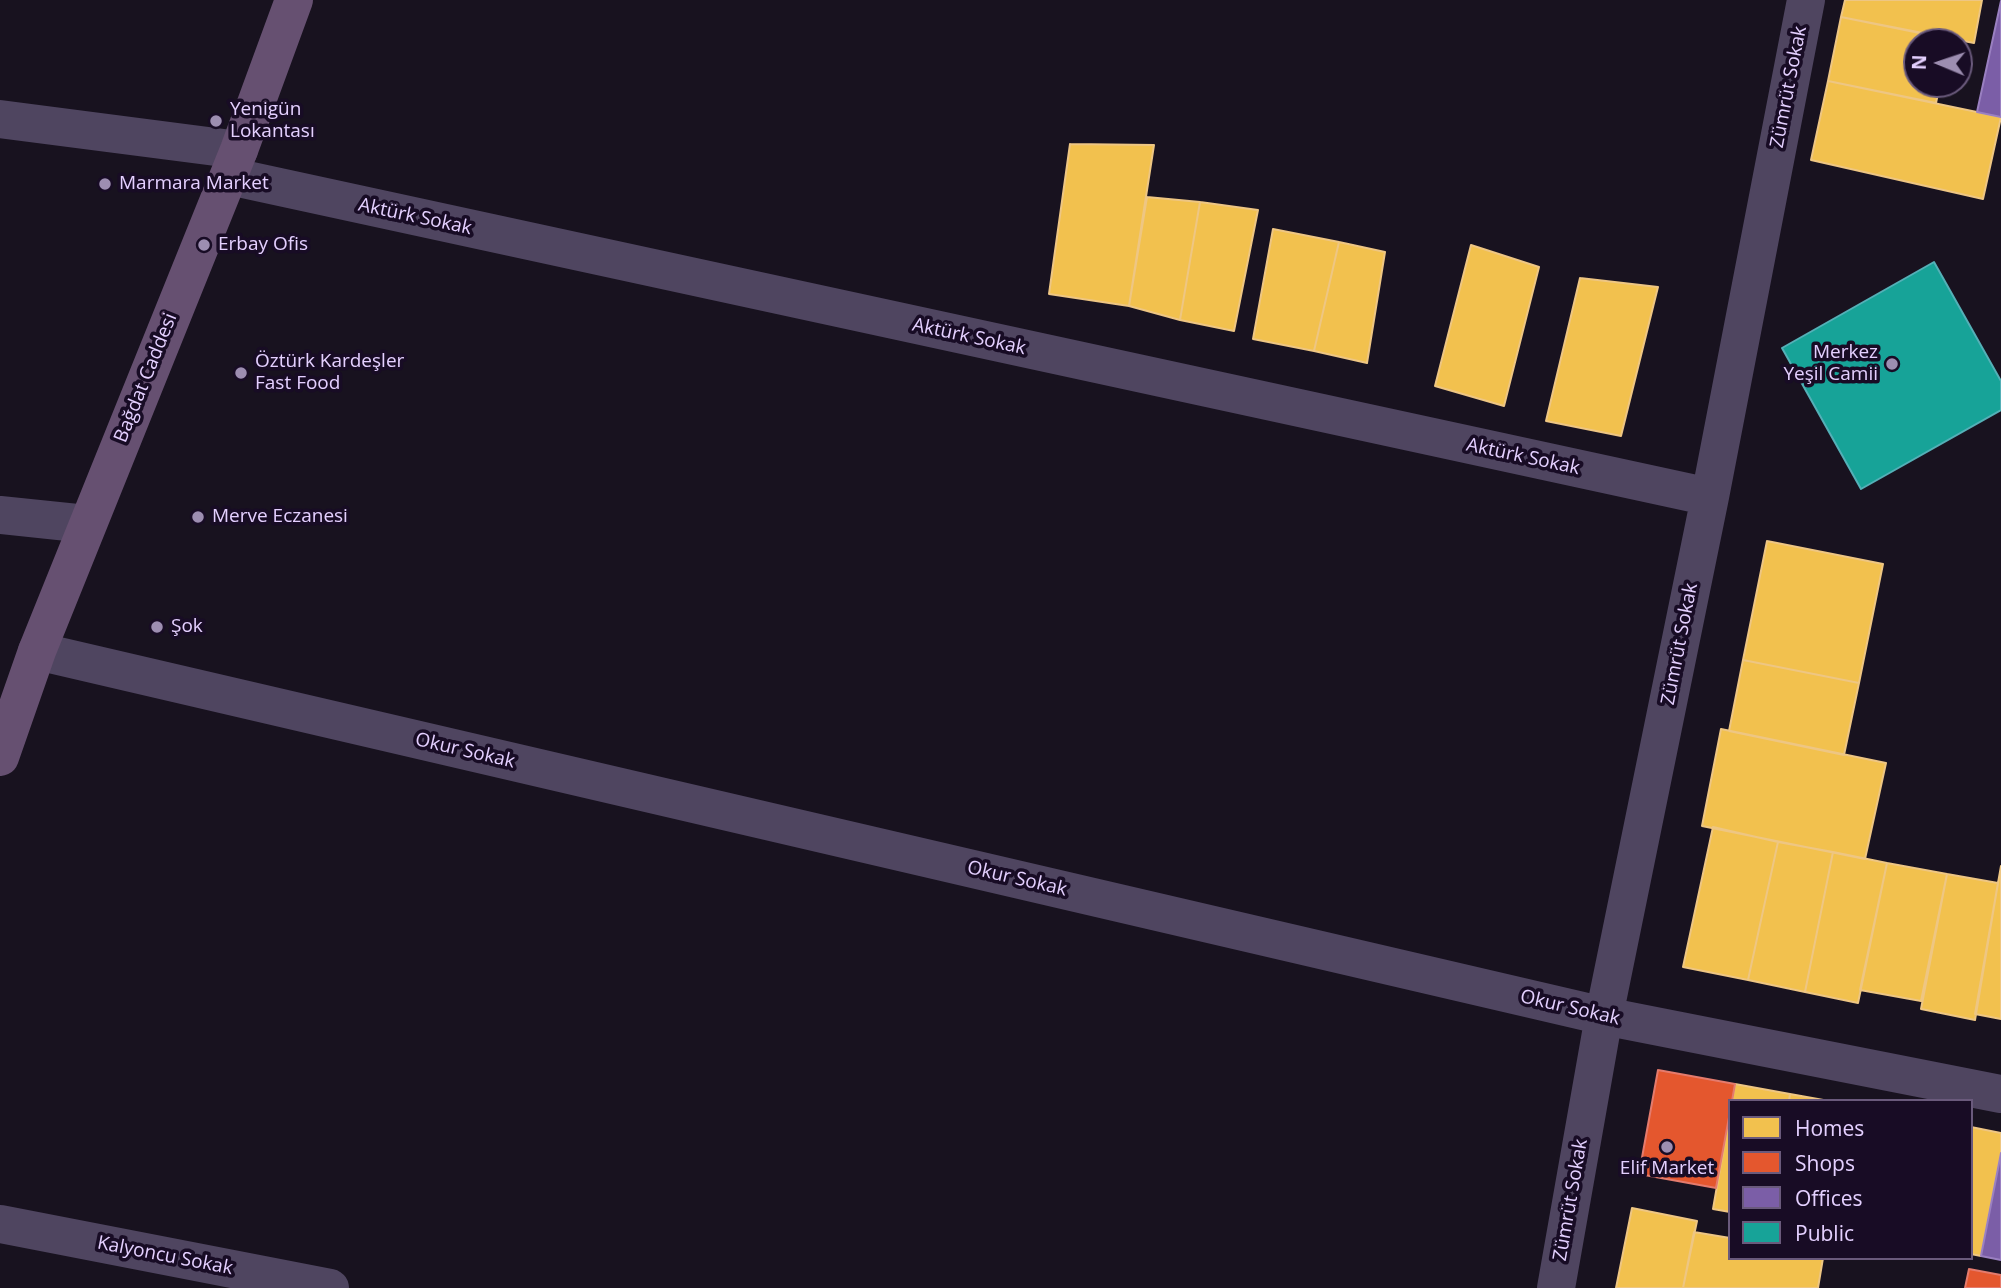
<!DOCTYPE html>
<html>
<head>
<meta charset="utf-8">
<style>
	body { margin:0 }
	#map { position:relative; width:2001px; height:1288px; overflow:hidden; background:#18121f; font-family:"Open Sans",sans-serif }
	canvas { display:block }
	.legend { position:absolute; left:1728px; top:1099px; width:245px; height:161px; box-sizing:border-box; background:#180c25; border:2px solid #6a5a7c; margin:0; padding:9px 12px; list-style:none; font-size:21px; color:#e4d0ff }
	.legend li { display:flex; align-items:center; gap:14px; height:35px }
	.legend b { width:35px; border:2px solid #6a5a7c }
	.north { position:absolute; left:1903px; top:28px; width:70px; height:70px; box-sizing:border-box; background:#180c25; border:2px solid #6a5a7c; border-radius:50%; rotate:272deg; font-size:19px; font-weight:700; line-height:28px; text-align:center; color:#e4d0ff }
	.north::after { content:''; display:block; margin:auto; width:24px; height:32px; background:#9d8eb1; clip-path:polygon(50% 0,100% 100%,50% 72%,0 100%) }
</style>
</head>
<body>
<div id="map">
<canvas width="2001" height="1288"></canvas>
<ul class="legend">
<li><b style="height:19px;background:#f2c14e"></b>Homes</li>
<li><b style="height:19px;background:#e4572e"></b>Shops</li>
<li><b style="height:19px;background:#7b5ea7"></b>Offices</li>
<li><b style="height:19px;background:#17a398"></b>Public</li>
</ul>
<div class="north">N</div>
</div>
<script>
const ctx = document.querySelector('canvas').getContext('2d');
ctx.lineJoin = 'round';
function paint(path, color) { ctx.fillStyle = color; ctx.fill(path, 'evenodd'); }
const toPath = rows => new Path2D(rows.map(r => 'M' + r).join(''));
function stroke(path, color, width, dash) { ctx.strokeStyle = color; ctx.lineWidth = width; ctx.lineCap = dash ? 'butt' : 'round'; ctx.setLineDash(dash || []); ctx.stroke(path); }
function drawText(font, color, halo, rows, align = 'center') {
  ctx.font = font + ' "Open Sans",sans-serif'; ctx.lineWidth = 7; ctx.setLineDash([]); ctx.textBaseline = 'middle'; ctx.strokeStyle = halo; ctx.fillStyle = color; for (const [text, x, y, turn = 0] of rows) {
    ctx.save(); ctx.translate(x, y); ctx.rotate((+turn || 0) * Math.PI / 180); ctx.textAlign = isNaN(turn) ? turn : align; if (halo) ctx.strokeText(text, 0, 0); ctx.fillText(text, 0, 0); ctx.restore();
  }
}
const homes = toPath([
	[1845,0,1982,0,1974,43,1841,17,1845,0],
	[1841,17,1949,39,1949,42,1917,42,1917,84,1940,84,1936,103,1828,81,1841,17],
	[1828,81,2001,117,1983,199,1811,160,1828,81],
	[1070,144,1154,145,1129,306,1049,294,1070,144],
	[1147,197,1200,202,1180,320,1129,306,1147,197],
	[1200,202,1258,210,1234,331,1180,320,1200,202],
	[1273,229,1339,242,1314,351,1253,339,1273,229],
	[1339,242,1385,252,1367,363,1314,351,1339,242],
	[1471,245,1539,267,1504,406,1435,386,1471,245],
	[1580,278,1658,287,1621,436,1546,421,1580,278],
	[1767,541,1883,564,1859,683,1743,660,1767,541],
	[1743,660,1859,683,1844,755,1729,731,1743,660],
	[1721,729,1886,763,1865,859,1702,826,1721,729],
	[1713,827,1778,842,1748,980,1683,967,1713,827],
	[1778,842,1833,852,1805,992,1748,980,1778,842],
	[1833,852,1887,863,1858,1003,1805,992,1833,852],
	[1887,863,1947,874,1921,1001,1860,990,1887,863],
	[2001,866,2001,1019,1975,1014,2001,866],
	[1947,874,1998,883,1975,1020,1921,1009,1947,874],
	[1735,1084,1790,1094,1789,1101,1732,1101,1735,1084],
	[1790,1094,1829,1101,1789,1101,1790,1094],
	[1730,1112,1730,1212,1713,1209,1730,1112],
	[1971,1127,2001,1133,2001,1153,1981,1256,1971,1254,1971,1127],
	[1632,1208,1697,1221,1683,1288,1616,1288,1632,1208],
	[1694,1232,1730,1238,1730,1258,1823,1258,1818,1288,1683,1288,1694,1232]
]);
paint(homes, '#f2c14e');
stroke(homes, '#eec683', 2);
const shops = toPath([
	[1658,1070,1735,1084,1732,1101,1730,1101,1730,1112,1716,1188,1639,1174,1658,1070],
	[1969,1269,2001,1275,2001,1288,1965,1288,1969,1269]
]);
paint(shops, '#e4572e');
stroke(shops, '#e47b6d', 2);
const offices = toPath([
	[2001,1,2001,117,1977,112,2001,1],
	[2001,1153,2001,1260,1981,1256,2001,1153]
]);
paint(offices, '#7b5ea7');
stroke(offices, '#9a80c1', 2);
const public = toPath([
	[1934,262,2001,381,2001,410,1861,489,1782,348,1934,262]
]);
paint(public, '#17a398');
stroke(public, '#54b0b7', 2);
stroke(toPath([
	[0,119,239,150],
	[229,176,1710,497],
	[0,515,87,524],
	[37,651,1604,1016,2001,1094],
	[0,1224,330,1288],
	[1556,1288,1604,1016,1710,497,1806,0]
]), '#4f4560', 38);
stroke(toPath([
	[0,757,37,651,239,150,294,0]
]), '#665071', 38);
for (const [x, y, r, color] of [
	[216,121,7,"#9d8eb1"],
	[105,184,7,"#9d8eb1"],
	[204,245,7,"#9d8eb1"],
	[1892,364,7,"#9d8eb1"],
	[241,373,7,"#9d8eb1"],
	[198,517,7,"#9d8eb1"],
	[157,627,7,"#9d8eb1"],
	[1667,1147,7,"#9d8eb1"]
]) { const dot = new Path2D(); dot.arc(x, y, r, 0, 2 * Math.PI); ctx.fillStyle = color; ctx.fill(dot); stroke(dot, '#180c25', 2.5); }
drawText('19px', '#e4d0ff', '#180c25', [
	["Zümrüt Sokak",1789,87,-79],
	["Aktürk Sokak",415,217,12],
	["Aktürk Sokak",969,337,12],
	["Bağdat Caddesi",146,378,-68],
	["Aktürk Sokak",1523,457,12],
	["Zümrüt Sokak",1680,644,-79],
	["Okur Sokak",465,751,13],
	["Okur Sokak",1017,879,13],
	["Okur Sokak",1570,1008,13],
	["Zümrüt Sokak",1571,1200,-80],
	["Kalyoncu Sokak",165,1256,11]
]);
drawText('19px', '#e4d0ff', '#180c25', [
	["Yenigün",230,110],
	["Lokantası",230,132],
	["Marmara Market",119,184],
	["Erbay Ofis",218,245],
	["Merkez",1878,353,"right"],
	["Yeşil Camii",1878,375,"right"],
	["Öztürk Kardeşler",255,362],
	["Fast Food",255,384],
	["Merve Eczanesi",212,517],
	["Şok",171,627],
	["Elif Market",1667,1169,"center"]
], 'left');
</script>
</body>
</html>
